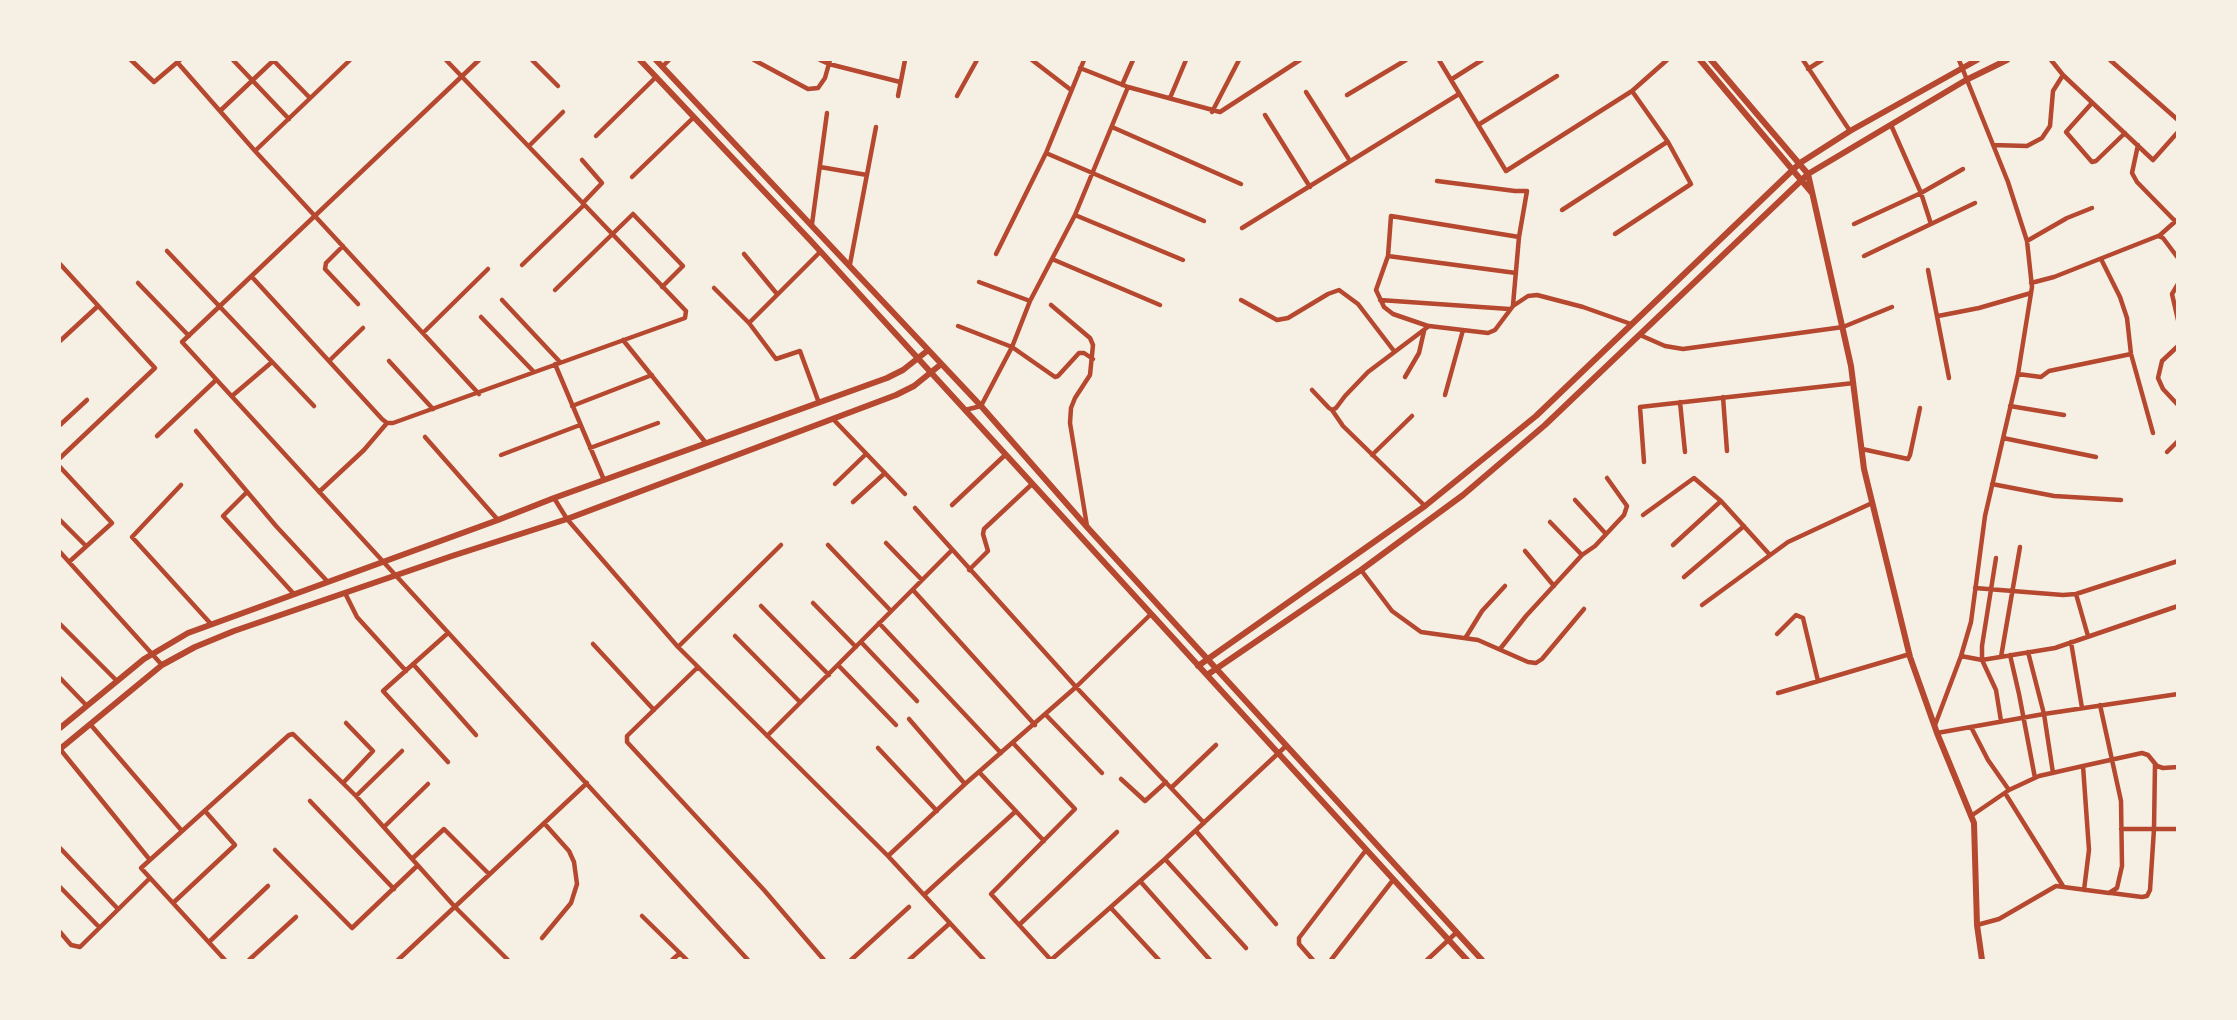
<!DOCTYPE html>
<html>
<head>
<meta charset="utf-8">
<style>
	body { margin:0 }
	#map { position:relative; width:2237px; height:1020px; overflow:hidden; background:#f6efe4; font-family:"Archivo Narrow",sans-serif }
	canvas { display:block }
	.frame { position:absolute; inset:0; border:61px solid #f6efe4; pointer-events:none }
</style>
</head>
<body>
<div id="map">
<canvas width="2237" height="1020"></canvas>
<div class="frame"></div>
</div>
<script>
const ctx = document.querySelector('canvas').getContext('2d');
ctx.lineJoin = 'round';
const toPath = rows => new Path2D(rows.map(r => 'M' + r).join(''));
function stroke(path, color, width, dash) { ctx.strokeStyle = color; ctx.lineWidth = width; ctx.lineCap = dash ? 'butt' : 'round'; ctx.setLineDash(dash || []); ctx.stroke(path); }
stroke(toPath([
	[131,60,154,82,180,60],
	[233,60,289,119],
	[273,60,310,98],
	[479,60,182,342,748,960],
	[532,60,558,86],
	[754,60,808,89,818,88,825,78,830,60],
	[820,60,829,64,900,82],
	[1032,60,1071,90],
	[1439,60,1506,171,1632,91,1667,60],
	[1803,60,1850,131],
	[2051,60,2063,75,2153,160,2178,132],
	[2110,60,2178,120],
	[177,62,255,151,479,394],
	[662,67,669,60],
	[1080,68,1128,87],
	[1808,69,1822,60],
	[1452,79,1482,60],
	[1122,85,1133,60],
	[1306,92,1350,161],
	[1347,95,1406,60],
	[898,96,905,60],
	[957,96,977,60],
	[1170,98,1186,60],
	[2092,103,2066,132,2092,162,2096,161,2125,133],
	[220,111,274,60],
	[1212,112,1239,60],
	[1265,115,1310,187],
	[1478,125,1557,76],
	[1891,125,1921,193,1963,169],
	[1112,127,1241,184],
	[596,136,656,77],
	[1993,145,2027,146,2042,138,2050,126,2053,91,2063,75],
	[2138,145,2132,173,2137,182,2175,221],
	[529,146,563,112],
	[255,151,350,60],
	[1046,153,1204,221],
	[582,160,602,183,583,203],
	[820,167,867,175],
	[632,177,694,117],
	[1437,181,1515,191,1527,191,1519,237,1513,305],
	[1562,210,1667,142],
	[1075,215,1183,260],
	[812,224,827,113],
	[1854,224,1921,193,1931,224],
	[1242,228,1459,94],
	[1615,234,1691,184,1668,142,1632,91],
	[2159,236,2178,219],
	[2027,241,2067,218,2092,208],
	[343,246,326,263,325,269,358,304],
	[167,251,314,406],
	[744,254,777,294],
	[996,254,1046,153,1084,60],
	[1388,256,1391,216,1519,237],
	[1864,256,1975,203],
	[1052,259,1160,305],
	[2101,259,2120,297,2127,318,2131,354,2153,433],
	[60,264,155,368,60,458],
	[850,264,876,127],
	[522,265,584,205],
	[1928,270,1949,378],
	[252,277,382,419,387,423,393,423,685,318,686,311,446,60],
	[979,282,1030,301],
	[138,283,189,336],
	[2031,283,2054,277,2158,236,2163,238,2178,258],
	[2178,284,2172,294,2178,320],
	[714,288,749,323],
	[555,290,633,214,683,266,662,287],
	[502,300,560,362],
	[1241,300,1277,320,1288,318,1328,294,1339,290,1358,304,1394,351],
	[1380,300,1509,309],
	[1051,305,1090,338,1093,345,1090,375,1075,398,1071,408,1070,423,1087,526],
	[1938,316,1979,308,2031,293],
	[481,317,534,372],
	[958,326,1012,347,1055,377,1058,376,1079,353,1084,353,1093,359],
	[1428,326,1393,314,1384,307,1376,290,1388,256,1516,273],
	[423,333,488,269],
	[1640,335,1665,346,1683,349,1843,327,1892,307],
	[623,340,706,443],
	[60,341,98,306],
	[2178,346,2162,361,2158,378,2163,389,2178,405],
	[329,361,363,328],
	[389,361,433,409],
	[555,364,604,480],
	[2018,374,2041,377,2049,371,2131,354],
	[1405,377,1419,353,1424,331],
	[1312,390,1329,408,1332,410,1336,408,1345,396,1368,372,1429,326,1488,333,1495,330,1513,306,1528,296,1537,295,1583,307,1631,324],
	[1445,395,1463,330],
	[232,396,272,362],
	[1723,397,1727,451],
	[1680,402,1685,452],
	[819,403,800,351,776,359,749,323,820,252],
	[572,406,652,375],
	[2010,406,2064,415],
	[965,410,981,406,1012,347,1030,301,1075,215,1128,87,1220,112,1300,60],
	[1332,410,1343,426,1425,506],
	[833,419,905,494],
	[60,425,87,400],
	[196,431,276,526,327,581],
	[157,436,216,380],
	[425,437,498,520],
	[2003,438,2096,457],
	[590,448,658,423],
	[1862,449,1908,459,1910,455,1920,408],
	[2167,452,2178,441],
	[501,455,580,425],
	[1372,455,1412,416],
	[1644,462,1640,407,1854,383],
	[60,467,112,523,69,562],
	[835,484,866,454],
	[1992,484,2054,496,2121,500],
	[181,485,132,537,211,624],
	[247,492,223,516,293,593],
	[319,492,364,450,387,423],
	[554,498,567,519,678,647,888,856,984,960],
	[1575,500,1606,534],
	[853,502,885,473],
	[952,505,1004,456],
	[915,508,1076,687,1204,823],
	[1643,515,1694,478,1721,501,1770,555],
	[60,520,86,546],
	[1550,522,1582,555],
	[886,543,922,580],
	[828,545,891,611],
	[1673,545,1721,501],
	[1525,551,1554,586],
	[60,552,162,665],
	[1996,558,1982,646,1982,660,1996,690,2001,721],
	[969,570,988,551,983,534,984,529,1031,485],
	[1361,570,1392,611,1421,632,1478,640,1528,662,1536,663,1542,659,1584,609],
	[1684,577,1744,526],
	[1975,588,2063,595,2076,594,2178,561],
	[913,590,1035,725],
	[345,593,357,617,406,671],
	[2076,594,2088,636],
	[813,603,856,647],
	[1702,605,1788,542,1872,503],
	[761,606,829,675],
	[879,623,1001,753],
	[60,624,117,681],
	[448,633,383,691,448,762],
	[1777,634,1796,615,1803,618,1818,681],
	[735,636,800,702],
	[1466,637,1482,611,1505,586],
	[861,642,917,701],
	[2071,642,2082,708],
	[593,644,654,710],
	[678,647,781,545],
	[1500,649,1526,616,1582,555,1595,546,1624,515,1627,506,1607,478],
	[2028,652,2044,714,2053,773],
	[2010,655,2019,694,2035,778],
	[1961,656,1982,660,2055,648,2178,606],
	[2001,657,2020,547],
	[413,664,476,735],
	[838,665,896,725],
	[698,667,627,736,627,742,764,890,824,960],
	[60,678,87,706],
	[1778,693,1910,654],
	[1046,715,1102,773],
	[909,719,965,784],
	[90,724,182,831],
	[1935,725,1961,656,1971,622,1985,516,2018,374,2032,287,2027,241,2008,182,1959,60],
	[1971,727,1988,760,2009,790],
	[1937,733,2044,714,2178,694],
	[767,736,951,551],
	[1013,743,1075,809,991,894,1051,960,1165,859,1286,746],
	[878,748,937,811],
	[60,749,150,860],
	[2083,766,2089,850,2084,890],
	[980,773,1044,841],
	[1121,779,1145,801,1166,782],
	[343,783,373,751,346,723],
	[1171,788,1216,745],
	[2005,793,2063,886],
	[356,796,402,751],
	[310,801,394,889],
	[1971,816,2009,790,2039,776,2083,766,2142,753,2148,755,2157,766,2163,768,2178,767],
	[384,827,428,784],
	[2121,829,2178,829],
	[1196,831,1276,924],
	[60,848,118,909],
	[275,850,352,928,417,866],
	[888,856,965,784,1076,687,1151,614],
	[413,858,444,829,489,874],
	[1165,859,1246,948],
	[1140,881,1210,960],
	[60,887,99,927],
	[2111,893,2142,897,2147,896,2150,890,2154,829,2155,764],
	[924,895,1016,811],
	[173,903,235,845,205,811],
	[1111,908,1159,960],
	[642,916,687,960],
	[1019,925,1117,832],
	[1977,925,1999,919,2056,886,2109,893,2117,888,2122,866,2121,801,2100,705],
	[60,932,71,945,80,947,150,878],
	[542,938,571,903,577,884,574,862,569,851,544,823],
	[209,942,268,886],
	[225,960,141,868,289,735,293,734,356,796,455,907,508,960],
	[249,960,296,917],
	[398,960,587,783],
	[672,960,680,953],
	[851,960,909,907],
	[909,960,950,923],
	[1313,960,1299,944,1299,938,1366,850],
	[1331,960,1393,880],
	[1427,960,1457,932]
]), '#b5482f', 4.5);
stroke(toPath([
	[640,60,810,240,1467,960],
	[656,60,981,406,1087,527,1482,960],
	[1700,60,1812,193],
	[1711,60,1808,174,1851,366,1864,469,1910,657,1937,733,1974,823,1977,925,1982,960],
	[1198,666,1425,506,1536,416,1800,163,1850,131,1977,60],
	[1207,675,1361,570,1463,495,1545,425,1808,174,1966,80,2007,60],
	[60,728,144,659,188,633,498,520,554,498,887,378,903,370,927,351],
	[60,749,162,665,195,647,234,631,452,556,567,519,896,395,914,386,940,365]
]), '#b5482f', 6);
</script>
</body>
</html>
